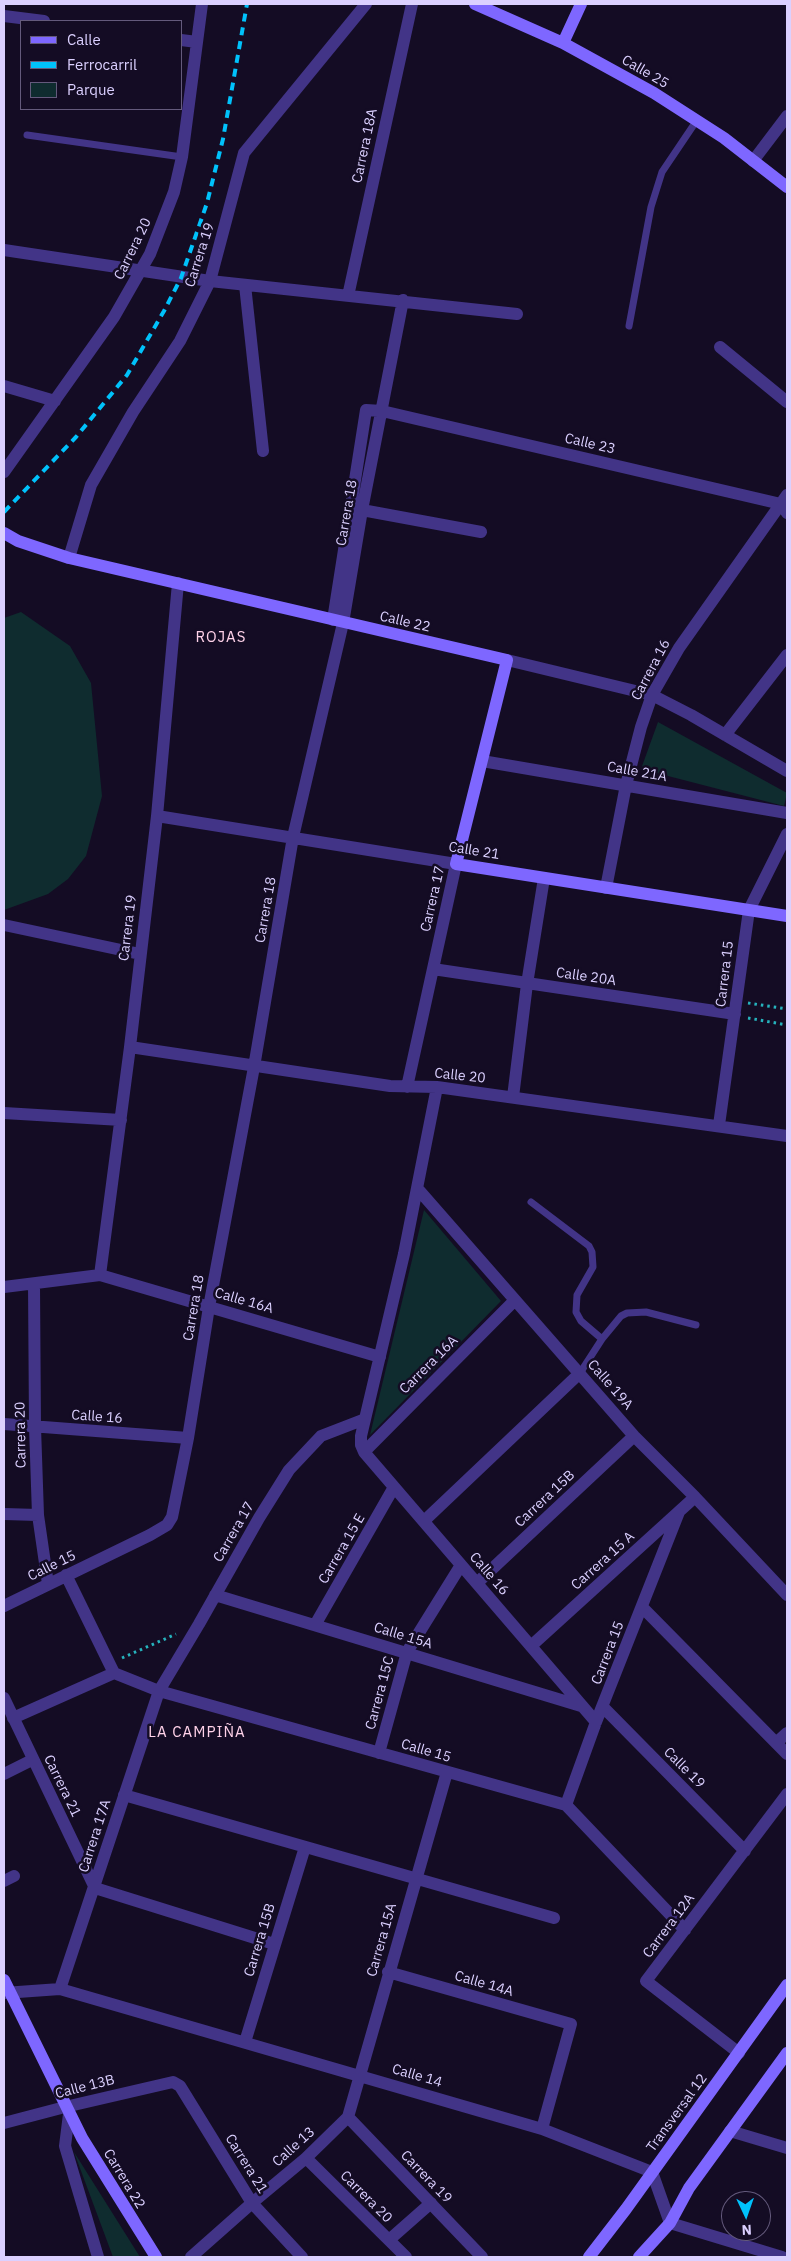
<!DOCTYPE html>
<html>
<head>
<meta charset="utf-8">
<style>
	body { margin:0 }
	#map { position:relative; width:791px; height:2261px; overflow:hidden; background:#140c24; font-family:"IBM Plex Sans",sans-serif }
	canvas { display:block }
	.frame { position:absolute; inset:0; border:5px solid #dbd0ff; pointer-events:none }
	.legend { position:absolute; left:20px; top:20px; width:162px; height:90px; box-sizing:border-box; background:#140c24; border:1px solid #645a7c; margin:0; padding:6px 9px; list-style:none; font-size:15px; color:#dbd0ff }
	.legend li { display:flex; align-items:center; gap:10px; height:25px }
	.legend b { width:25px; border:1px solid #645a7c }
	.north { position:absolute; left:721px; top:2191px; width:50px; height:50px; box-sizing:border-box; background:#140c24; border:1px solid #645a7c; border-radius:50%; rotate:177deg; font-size:14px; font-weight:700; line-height:20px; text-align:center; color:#dbd0ff }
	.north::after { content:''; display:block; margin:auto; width:18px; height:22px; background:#00c2fb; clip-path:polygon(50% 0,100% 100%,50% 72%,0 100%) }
</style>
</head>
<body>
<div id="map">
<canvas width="791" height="2261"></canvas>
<div class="frame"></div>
<ul class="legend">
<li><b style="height:6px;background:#7e67ff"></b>Calle</li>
<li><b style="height:6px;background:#00c2fb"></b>Ferrocarril</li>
<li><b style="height:14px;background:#0f2c2f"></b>Parque</li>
</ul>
<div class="north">N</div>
</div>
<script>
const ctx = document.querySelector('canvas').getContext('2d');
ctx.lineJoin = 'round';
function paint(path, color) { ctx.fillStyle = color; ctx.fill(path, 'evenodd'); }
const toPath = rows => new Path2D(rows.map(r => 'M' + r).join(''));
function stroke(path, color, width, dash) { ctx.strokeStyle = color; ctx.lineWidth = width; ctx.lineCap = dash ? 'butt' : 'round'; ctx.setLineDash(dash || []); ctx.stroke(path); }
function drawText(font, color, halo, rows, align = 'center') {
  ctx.font = font + ' "IBM Plex Sans",sans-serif'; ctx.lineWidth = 5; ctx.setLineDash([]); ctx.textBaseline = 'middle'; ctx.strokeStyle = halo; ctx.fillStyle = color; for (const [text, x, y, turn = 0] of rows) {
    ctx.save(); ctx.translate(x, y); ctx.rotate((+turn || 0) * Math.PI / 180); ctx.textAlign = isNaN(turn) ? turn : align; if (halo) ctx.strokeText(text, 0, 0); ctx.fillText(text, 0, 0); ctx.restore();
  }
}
paint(toPath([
	[21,612,70,646,91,683,102,796,86,856,68,879,48,894,4,910,4,618],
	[658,722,787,793,784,806,641,769],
	[424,1210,501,1301,370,1435],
	[74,2152,140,2257,113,2257]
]), '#0f2c2f');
stroke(toPath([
	[748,1003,787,1009],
	[748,1018,787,1025],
	[122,1658,176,1634]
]), '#26b3bd', 3, [2.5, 4]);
stroke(toPath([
	[27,135,182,157],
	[629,326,651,207,662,172,697,120],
	[531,1202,589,1246,592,1252,593,1267,577,1295,576,1312,581,1321,602,1339],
	[580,1373,602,1339,621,1316,627,1313,646,1312,696,1325]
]), '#423487', 7);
stroke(toPath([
	[4,16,44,21],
	[181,40,197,42],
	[753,161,787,116],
	[4,250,210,281,517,314],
	[245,285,263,451],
	[348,296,412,4],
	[720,347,787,402],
	[4,386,55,401],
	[4,472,114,317,150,254,174,192,182,157,202,4],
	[362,510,481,532],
	[69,558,91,485,133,412,180,341,210,281,244,153,366,4],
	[333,620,366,410,382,411,781,504,787,513],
	[507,660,652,695,691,715,787,771],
	[725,735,787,655],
	[482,761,787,813],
	[157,816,456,864,407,1087],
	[606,888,626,785,641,727,652,695,679,648,787,495],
	[4,925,140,954],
	[433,969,735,1014],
	[130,1047,390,1086,437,1087,787,1136],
	[437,1087,404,1254,361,1436,361,1445,364,1452,596,1722],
	[513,1097,527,984,544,878],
	[4,1113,121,1120],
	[719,1125,749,910,787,834],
	[417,1188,634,1436,695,1497,787,1595],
	[100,1275,130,1047,157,816,178,583],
	[34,1284,35,1427,38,1515,48,1584],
	[4,1287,100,1275,380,1357],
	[4,1424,188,1438],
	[364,1452,515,1300],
	[4,1514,38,1515],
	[424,1521,580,1373],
	[66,1575,114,1673],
	[477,1583,634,1436],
	[215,1595,581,1706],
	[4,1606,150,1535,167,1525,172,1517,188,1438,209,1307,254,1067,293,837,343,623,362,510,403,300],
	[642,1607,787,1754],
	[315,1625,394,1487],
	[531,1646,695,1497],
	[114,1673,159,1691,566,1805,685,1930],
	[4,1698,95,1888,274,1944],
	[603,1707,745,1851],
	[13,1718,114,1673],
	[776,1743,787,1733],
	[379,1753,407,1652,461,1565],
	[4,1774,32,1760],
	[124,1795,554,1918],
	[566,1805,596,1722,679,1512],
	[4,1881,14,1876],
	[388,1972,571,2024,542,2129],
	[60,1989,159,1691,199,1624,259,1518,289,1470,321,1436,365,1419],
	[4,1993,60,1989,542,2129,652,2172,670,2223,782,2257],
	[245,2042,305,1847],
	[739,2053,646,1981,787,1794],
	[69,2114,65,2146,98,2257],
	[348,2117,447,1772],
	[348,2117,482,2257],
	[4,2123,65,2107,173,2082,180,2086,252,2203,302,2257],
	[730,2131,787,2148],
	[306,2158,406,2257],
	[389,2240,431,2203],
	[191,2257,252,2203,306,2158,348,2117]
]), '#423487', 12);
stroke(toPath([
	[475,4,563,43,654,93,724,138,787,187],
	[563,43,581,4],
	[4,533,18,541,69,558,507,660,456,864,787,916],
	[4,1980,82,2138,156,2257],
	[589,2257,626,2209,787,1985],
	[639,2257,670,2223,689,2188,787,2053]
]), '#7e67ff', 12);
stroke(toPath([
	[4,512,76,437,127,375,164,311,181,278,207,203,223,139,247,4]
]), '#00c2fb', 4, [8, 6]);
drawText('14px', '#dbd0ff', '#140c24', [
	["Calle 25",645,72,30],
	["Carrera 18A",365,146,-78],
	["Carrera 20",133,249,-64],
	["Carrera 19",200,255,-72],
	["Calle 23",590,444,13],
	["Carrera 18",347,513,-80],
	["Calle 22",405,622,13],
	["Carrera 16",651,670,-62],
	["Calle 21A",637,772,10],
	["Calle 21",474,851,9],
	["Carrera 17",433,899,-77],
	["Carrera 18",266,910,-80],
	["Carrera 19",128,928,-83],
	["Carrera 15",725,974,-83],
	["Calle 20A",586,977,8],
	["Calle 20",460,1076,6],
	["Calle 16A",244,1301,16],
	["Carrera 18",194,1308,-80],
	["Carrera 16A",429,1365,-45],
	["Calle 19A",610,1385,49],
	["Calle 16",97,1417,4],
	["Carrera 20",21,1435,-91],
	["Carrera 15B",545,1499,-43],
	["Carrera 17",234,1532,-60],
	["Carrera 15 E",342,1549,-60],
	["Carrera 15 A",603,1561,-42],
	["Calle 15",52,1566,-26],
	["Calle 16",489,1574,49],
	["Calle 15A",403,1636,17],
	["Carrera 15",608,1653,-69],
	["Carrera 15C",380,1693,-75],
	["Calle 15",426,1751,16],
	["Calle 19",684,1768,45],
	["Carrera 21",62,1786,64],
	["Carrera 17A",95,1836,-72],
	["Carrera 12A",669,1926,-53],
	["Carrera 15B",260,1940,-73],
	["Carrera 15A",382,1940,-74],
	["Calle 14A",484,1984,16],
	["Calle 14",417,2076,16],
	["Calle 13B",85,2087,-14],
	["Transversal 12",677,2113,-54],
	["Calle 13",294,2147,-42],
	["Carrera 21",246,2164,58],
	["Carrera 19",426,2177,46],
	["Carrera 22",124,2179,59],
	["Carrera 20",366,2197,45]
]);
ctx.letterSpacing = '1px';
drawText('15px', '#ffd2e9', '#140c24', [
	["ROJAS",221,638],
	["LA CAMPIÑA",197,1733]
]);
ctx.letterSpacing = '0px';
</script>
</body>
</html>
